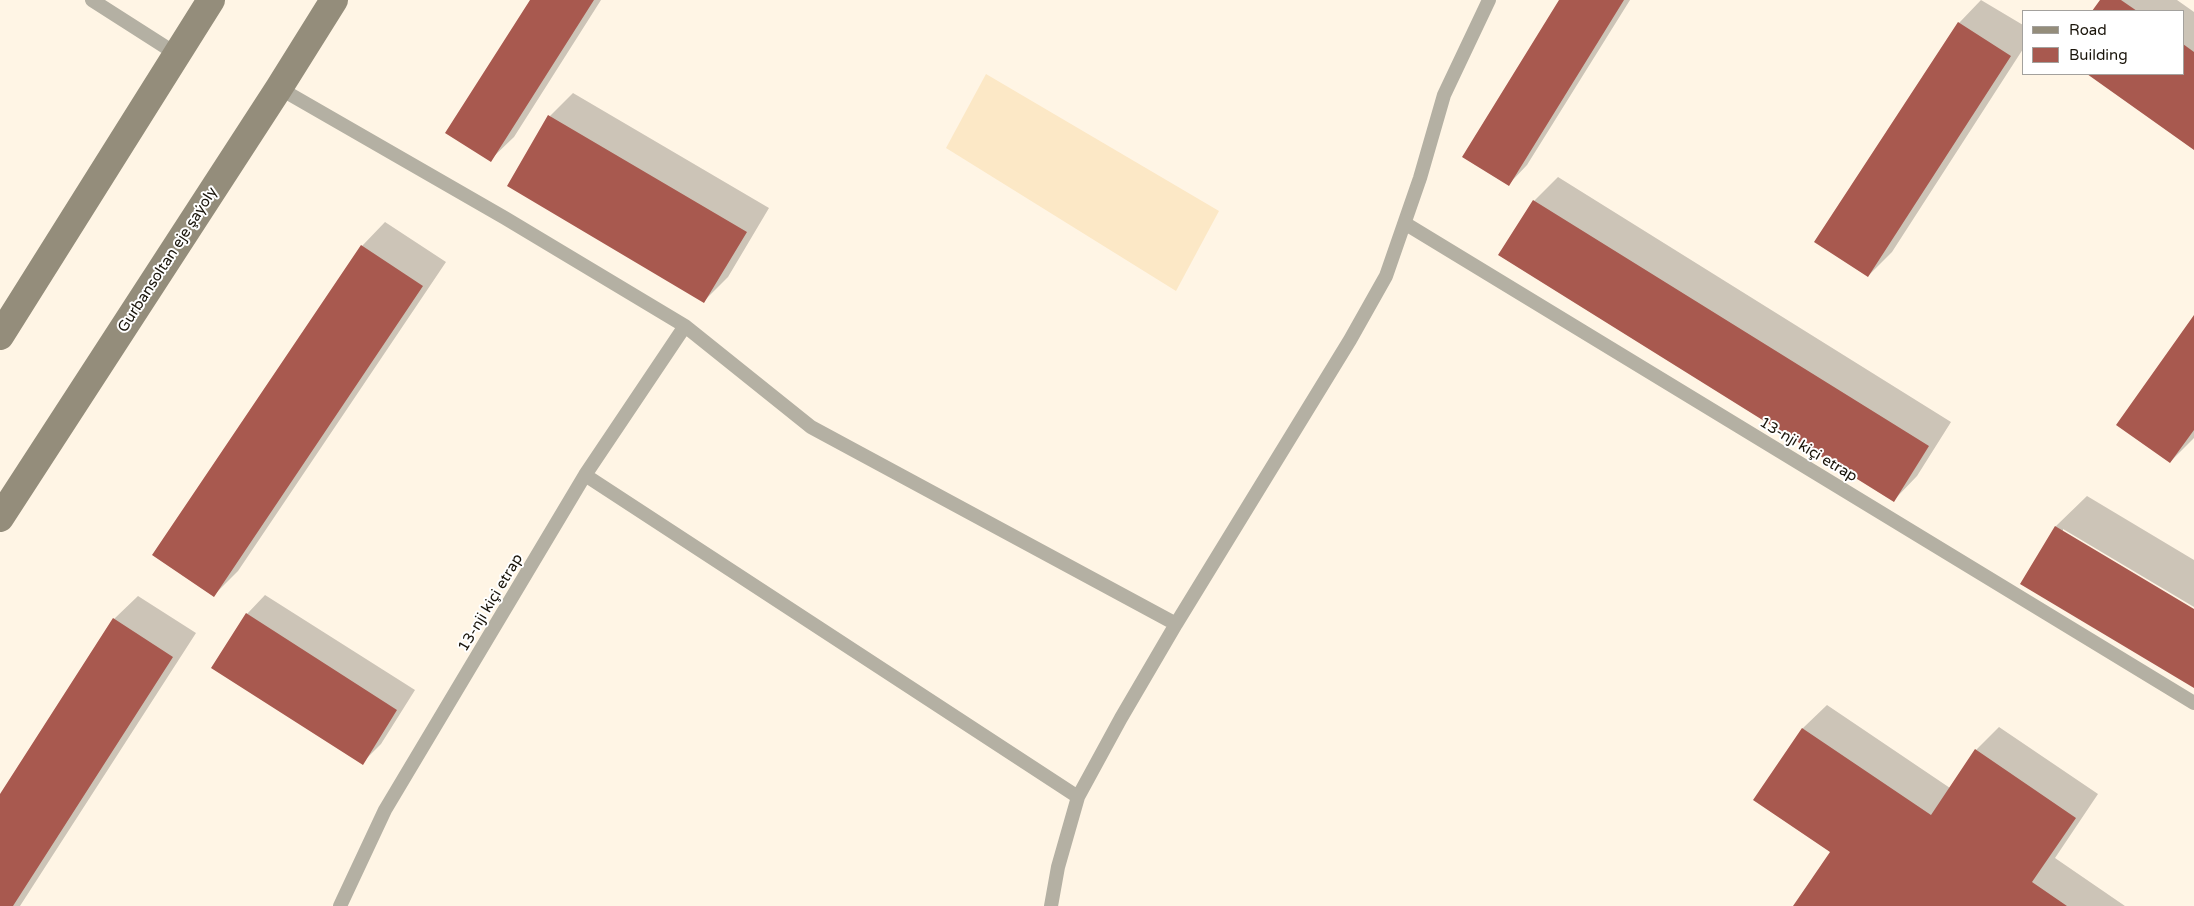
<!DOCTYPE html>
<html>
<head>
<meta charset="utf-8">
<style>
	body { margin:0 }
	#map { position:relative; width:2194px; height:906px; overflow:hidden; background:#fff5e5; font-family:"Varela Round",sans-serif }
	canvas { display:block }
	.legend { position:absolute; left:2022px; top:10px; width:162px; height:65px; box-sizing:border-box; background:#fff; border:1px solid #a3a19d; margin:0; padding:6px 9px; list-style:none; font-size:15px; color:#1a150b }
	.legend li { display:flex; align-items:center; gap:10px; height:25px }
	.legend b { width:25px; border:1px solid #a3a19d }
</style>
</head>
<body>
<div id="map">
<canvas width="2194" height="906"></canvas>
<ul class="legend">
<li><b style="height:6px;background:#948d7b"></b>Road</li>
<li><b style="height:14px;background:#a8594f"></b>Building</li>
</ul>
</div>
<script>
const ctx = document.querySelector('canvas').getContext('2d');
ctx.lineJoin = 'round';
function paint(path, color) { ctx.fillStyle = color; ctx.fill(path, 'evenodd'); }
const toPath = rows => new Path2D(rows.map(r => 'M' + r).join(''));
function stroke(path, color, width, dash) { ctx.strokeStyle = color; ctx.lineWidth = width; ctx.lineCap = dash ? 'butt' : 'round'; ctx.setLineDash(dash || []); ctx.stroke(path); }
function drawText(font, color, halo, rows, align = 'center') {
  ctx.font = font + ' "Varela Round",sans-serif'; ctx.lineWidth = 4; ctx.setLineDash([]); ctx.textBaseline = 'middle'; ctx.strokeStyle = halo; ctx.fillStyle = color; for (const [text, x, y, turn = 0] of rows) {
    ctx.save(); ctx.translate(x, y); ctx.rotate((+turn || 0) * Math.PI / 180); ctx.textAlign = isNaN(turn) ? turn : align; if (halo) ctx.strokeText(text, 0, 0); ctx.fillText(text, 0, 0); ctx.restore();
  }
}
paint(toPath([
	[986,74,1219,211,1176,291,946,148]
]), '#fce8c6');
paint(toPath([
	[531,0,601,0,514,137,490,160],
	[1560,0,1630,0,1527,165,1509,184],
	[1981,0,2023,25,2023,49,1892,252,1868,276,1959,23],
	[2101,0,2177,0,2194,12,2194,148,2090,74,2183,74,2183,11,2093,11],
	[573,93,769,208,728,277,704,301,550,116],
	[1558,177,1951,422,1917,476,1894,500,1500,255,1534,201],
	[385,222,446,262,238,571,214,595,154,555,362,246],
	[2194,317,2194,438,2170,462],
	[2087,496,2194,560,2194,607,2063,529,2063,532,2194,610,2194,686,2022,583,2056,526],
	[265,595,415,690,381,744,362,763,247,614],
	[138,596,196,633,20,906,0,906,0,796,114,619],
	[1827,705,1950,788,1976,750,1999,727,2098,794,2055,858,2125,906,1795,906,1832,852,1755,800,1803,728]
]), '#0003');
paint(toPath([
	[530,0,594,0,491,162,445,133],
	[1559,0,1624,0,1509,186,1462,157],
	[2100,0,2121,0,2137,11,2092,11],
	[1958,22,2011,56,1868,277,1814,242],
	[2183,44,2194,52,2194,150,2087,74,2183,74],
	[548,115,747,232,704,303,507,186],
	[1533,200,1929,446,1894,502,1498,255],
	[361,245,423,286,214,597,152,555],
	[2194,315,2194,430,2170,463,2116,425],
	[2055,526,2194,609,2194,688,2020,584],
	[246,613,397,710,363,765,211,668],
	[113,618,173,657,13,906,0,906,0,794],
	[1802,728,1931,815,1975,749,2076,818,2032,882,2067,906,1793,906,1830,852,1753,800]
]), '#a8594f');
stroke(toPath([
	[92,0,178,55],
	[279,88,505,218,685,326,811,427,1176,624,1350,340,1386,276,1420,178,1444,95,1489,0],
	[1406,224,2194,703],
	[585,475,1078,797,1121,718,1176,624],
	[340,906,385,810,585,475,685,326],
	[1051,906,1058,867,1078,797]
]), '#b4b0a3', 14);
stroke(toPath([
	[0,336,211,0],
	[0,518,279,88,334,0]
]), '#948d7b', 28);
drawText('15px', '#1a150b', '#fff', [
	["Gurbansoltan eje şaýoly",168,260,-57],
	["13-nji kiçi etrap",1808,450,31],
	["13-nji kiçi etrap",491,603,-59]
]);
</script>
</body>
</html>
